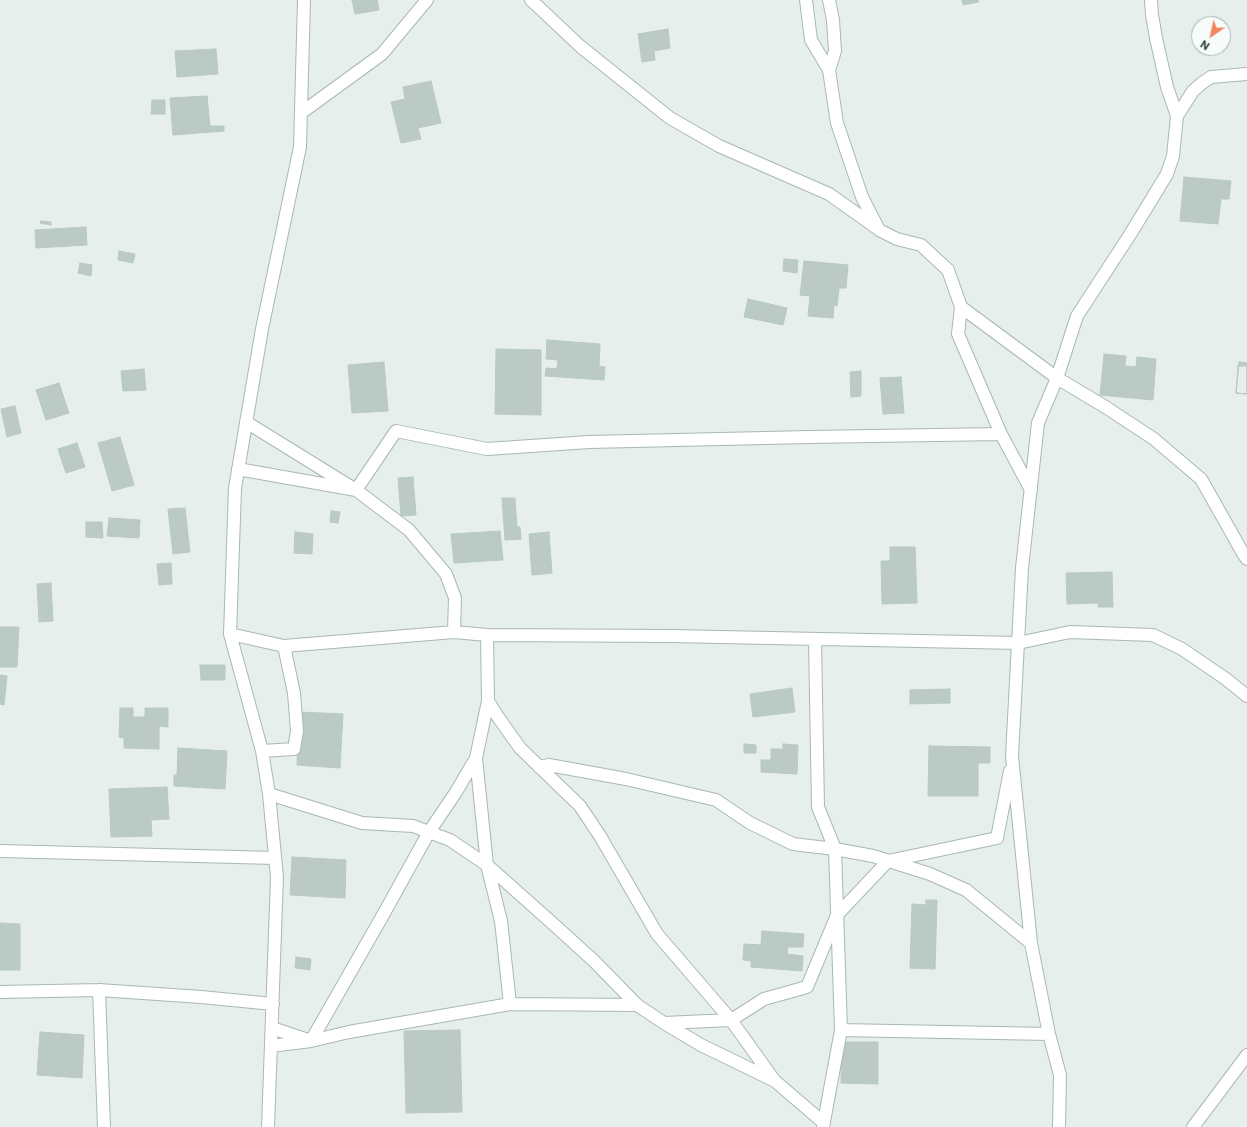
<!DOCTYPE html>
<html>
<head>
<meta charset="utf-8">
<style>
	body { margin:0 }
	#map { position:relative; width:1247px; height:1127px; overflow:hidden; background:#e6efeb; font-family:Commissioner,sans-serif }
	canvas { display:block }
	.north { position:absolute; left:1191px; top:16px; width:40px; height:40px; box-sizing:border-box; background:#f7fbf9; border:1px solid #a3b1ad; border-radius:50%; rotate:214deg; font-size:11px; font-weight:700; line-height:16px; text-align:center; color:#24423a }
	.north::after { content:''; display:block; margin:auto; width:14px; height:18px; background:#f4845f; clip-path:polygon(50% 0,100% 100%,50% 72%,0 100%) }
</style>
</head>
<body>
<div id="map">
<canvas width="1247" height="1127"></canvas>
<div class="north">N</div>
</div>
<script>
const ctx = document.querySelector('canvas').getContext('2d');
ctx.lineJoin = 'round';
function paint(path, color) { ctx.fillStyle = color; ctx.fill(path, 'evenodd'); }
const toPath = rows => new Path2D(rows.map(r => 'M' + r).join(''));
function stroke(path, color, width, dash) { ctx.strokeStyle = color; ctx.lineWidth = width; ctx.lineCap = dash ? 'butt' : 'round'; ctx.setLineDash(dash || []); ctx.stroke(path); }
const building = toPath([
	[352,0,377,0,379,10,355,14,352,0],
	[962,0,978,0,979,2,963,5,962,0],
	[668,29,670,48,654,51,655,60,642,62,638,34,668,29],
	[216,49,218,74,177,77,175,51,216,49],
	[431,81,441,123,418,128,421,139,401,143,391,102,405,99,403,87,431,81],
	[207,96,210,126,224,126,224,131,173,135,170,98,207,96],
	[152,100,165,100,165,114,151,114,152,100],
	[1184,177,1231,181,1229,199,1221,199,1218,224,1180,221,1184,177],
	[41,221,51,222,51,225,40,223,41,221],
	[86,227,87,245,36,248,35,230,86,227],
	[119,251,135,254,133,263,118,260,119,251],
	[784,259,798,260,797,273,783,271,784,259],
	[804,261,848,265,846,288,839,288,837,306,834,305,833,318,808,316,810,296,800,295,804,261],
	[80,263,92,265,91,276,78,273,80,263],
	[748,299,787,308,783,325,744,317,748,299],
	[547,340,600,344,599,366,605,367,604,380,545,376,546,368,557,369,558,360,546,359,547,340],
	[496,349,541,350,541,415,495,414,496,349],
	[1104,354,1126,356,1125,366,1136,367,1137,357,1156,359,1153,400,1100,395,1104,354],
	[384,362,388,411,352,413,348,365,384,362],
	[1239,362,1247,363,1247,394,1236,393,1239,362],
	[1238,366,1247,366,1247,394,1236,393,1238,366],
	[144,369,146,390,123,391,121,371,144,369],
	[861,371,861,396,851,397,850,372,861,371],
	[901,377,904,413,883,414,880,378,901,377],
	[59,383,69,413,46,420,36,390,59,383],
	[15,406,21,433,7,437,1,409,15,406],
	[120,437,134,485,112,491,98,443,120,437],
	[77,443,85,467,66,473,58,449,77,443],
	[413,477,416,515,401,516,398,478,413,477],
	[502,498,515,498,517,527,520,527,521,539,505,540,502,498],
	[185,508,190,552,173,554,168,509,185,508],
	[331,511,340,512,338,523,330,522,331,511],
	[109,518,140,520,139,538,107,536,109,518],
	[86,522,102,522,103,538,86,537,86,522],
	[500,531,503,560,454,563,451,534,500,531],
	[295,532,313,534,312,554,294,553,295,532],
	[549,532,552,573,532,575,529,534,549,532],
	[890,547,915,547,917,603,882,604,881,561,890,561,890,547],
	[171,563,172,584,159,585,157,564,171,563],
	[1112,572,1113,607,1098,607,1098,603,1067,604,1066,573,1112,572],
	[51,583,53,621,39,622,37,584,51,583],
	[0,627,19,627,17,667,0,667,0,627],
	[200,665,225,665,225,680,201,680,200,665],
	[0,675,7,676,4,705,0,704,0,675],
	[792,688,795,712,753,717,750,694,792,688],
	[950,689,950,703,910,704,910,690,950,689],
	[120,708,133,708,133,717,145,717,145,708,168,708,168,727,159,726,159,749,124,748,124,738,119,737,120,708],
	[299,712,343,714,340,768,297,765,299,712],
	[744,744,756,745,756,753,744,753,744,744],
	[783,744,798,745,797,774,761,772,761,760,771,760,771,749,783,749,783,744],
	[929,746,990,747,990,763,978,763,978,796,928,796,929,746],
	[178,748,227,751,225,789,174,786,174,775,177,775,178,748],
	[167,787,169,819,151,820,152,836,111,837,109,789,167,787],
	[292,857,346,860,345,898,290,895,292,857],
	[926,900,937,900,935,969,910,968,912,904,926,905,926,900],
	[0,923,20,924,20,970,0,970,0,923],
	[762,931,804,934,803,947,788,947,787,954,803,956,802,971,751,967,751,961,743,960,744,944,761,945,762,931],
	[296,957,311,959,310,970,295,968,296,957],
	[460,1030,462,1112,406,1113,404,1031,460,1030],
	[40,1032,84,1035,82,1078,37,1075,40,1032],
	[842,1042,878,1042,878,1084,841,1083,842,1042]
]);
paint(building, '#bbcac4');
stroke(building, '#b8c9c2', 1);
const minor = toPath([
	[531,0,581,47,670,118,719,146,829,194,877,228],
	[806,0,811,40,829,70,837,123,862,197,879,230,897,239,921,245,948,270,961,307,958,334,1001,434,1031,490],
	[829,70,835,51,833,20,829,0],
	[301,113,382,54,427,0],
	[1177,116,1193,91,1202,83,1211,77,1247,74],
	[961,307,1057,378,1107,408,1154,439,1201,479,1244,555,1247,559],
	[246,422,356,490,409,530,446,574,455,598,454,632],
	[238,469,356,490,396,431,487,449,589,442,809,437,1001,434],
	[230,634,284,646,454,632,487,635,671,636,1018,643,1070,632,1153,635,1182,649,1226,679,1247,696],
	[815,640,818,807,835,849,841,1030,823,1127],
	[488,701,498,717,520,748,580,806,600,836,657,934,731,1020,774,1080],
	[262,751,294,749,297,731,294,693,284,646],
	[476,758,487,865,501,921,510,1004],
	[539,767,549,765,626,779,716,800,750,823,793,844,835,849,873,856,930,874,966,890,1031,943],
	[269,794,362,823,413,826,450,840,487,865,551,922,594,961,637,1005,664,1023,701,1045,775,1081,824,1123],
	[0,851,275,858],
	[99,990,104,1127],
	[0,992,99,990,201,997,273,1004],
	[664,1023,731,1020,764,999,807,987,837,915,888,861,997,838,1010,771],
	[272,1028,311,1041,349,1032,510,1004,637,1005],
	[841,1030,1049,1034],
	[271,1046,311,1041,383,915,429,832,456,792,476,758,488,701,487,635],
	[268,1127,277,877,269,794,262,751,230,634,235,488,262,329,300,147,304,0],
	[1059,1127,1060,1075,1049,1034,1031,943,1012,756,1022,568,1038,423,1057,378,1077,316,1131,233,1167,174,1173,156,1177,116,1167,87,1156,38,1152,15,1151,0],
	[1193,1127,1247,1055]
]);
stroke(minor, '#a8b8b2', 14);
stroke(minor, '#fff', 12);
</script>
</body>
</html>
